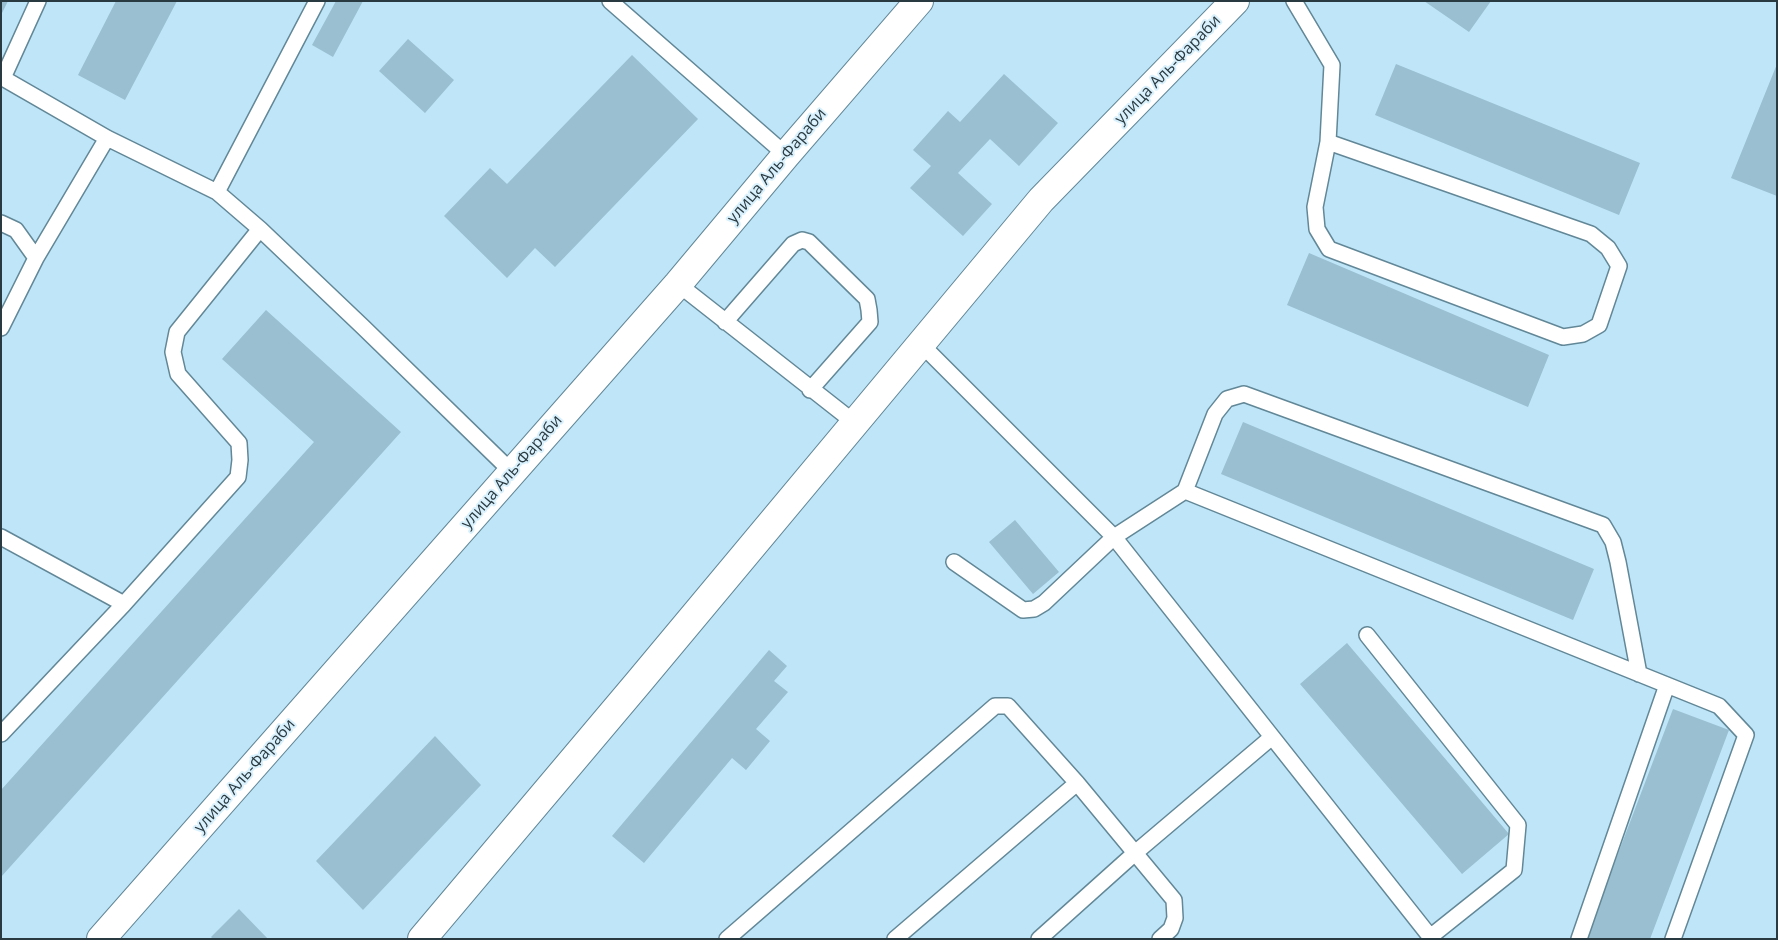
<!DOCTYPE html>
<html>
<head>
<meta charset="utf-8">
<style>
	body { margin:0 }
	#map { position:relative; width:1778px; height:940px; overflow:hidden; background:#bee6f8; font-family:"Open Sans",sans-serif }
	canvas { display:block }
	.frame { position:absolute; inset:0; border:2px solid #2a3a41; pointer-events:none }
</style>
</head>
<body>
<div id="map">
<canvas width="1778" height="940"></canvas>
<div class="frame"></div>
</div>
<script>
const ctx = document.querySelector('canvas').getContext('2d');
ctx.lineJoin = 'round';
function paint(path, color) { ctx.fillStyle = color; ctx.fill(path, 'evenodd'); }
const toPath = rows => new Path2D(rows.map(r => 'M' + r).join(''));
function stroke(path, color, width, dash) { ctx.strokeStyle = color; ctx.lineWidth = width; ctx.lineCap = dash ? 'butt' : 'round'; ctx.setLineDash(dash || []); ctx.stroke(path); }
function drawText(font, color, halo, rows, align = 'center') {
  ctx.font = font + ' "Open Sans",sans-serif'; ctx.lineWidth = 4; ctx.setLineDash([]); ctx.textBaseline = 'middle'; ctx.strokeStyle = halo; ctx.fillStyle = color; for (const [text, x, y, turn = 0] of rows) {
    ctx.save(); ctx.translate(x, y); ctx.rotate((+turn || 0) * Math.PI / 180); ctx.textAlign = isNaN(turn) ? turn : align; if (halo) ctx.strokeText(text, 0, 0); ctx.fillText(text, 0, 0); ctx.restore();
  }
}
paint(toPath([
	[1,1,8,1,1,15],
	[116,1,177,1,125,100,78,75],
	[336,1,363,1,333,57,312,45],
	[1424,1,1491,1,1469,32],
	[408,39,454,80,425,113,379,71],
	[632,55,698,119,555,267,535,248,507,278,444,216,490,168,507,184],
	[1396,64,1640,163,1619,215,1375,115],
	[1777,64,1777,196,1731,178],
	[1004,74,1058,123,1019,166,990,139,958,173,992,204,963,236,910,188,931,166,913,150,948,111,960,122],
	[1309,253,1549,355,1528,407,1287,305],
	[266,310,401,432,1,877,1,790,314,442,222,359],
	[1243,422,1594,569,1573,620,1221,474],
	[1015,520,1059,572,1033,594,989,542],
	[1347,643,1509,834,1462,874,1300,684],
	[769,650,787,666,774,681,788,692,756,729,770,741,746,770,732,758,644,863,612,836],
	[1673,709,1729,730,1650,939,1588,939,1586,938],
	[435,736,481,785,363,910,316,861],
	[239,909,268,939,213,939,211,937]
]), '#99bfd1');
const lane = toPath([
	[610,1,786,155],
	[1294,1,1332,65,1328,142,1315,207,1317,229,1329,249,1563,337,1583,334,1599,325,1619,266,1608,248,1591,234,1328,142],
	[1,77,107,138,217,192,260,229,363,327,512,472],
	[3,78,38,1],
	[217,192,317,1],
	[1,223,16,230,36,258],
	[678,284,855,423],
	[725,322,793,244,802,240,809,242,867,299,869,310,870,322,810,390],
	[1,328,36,258,107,138],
	[921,344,1114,537,1432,939],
	[1185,491,1719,706,1746,735,1673,939],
	[1,537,124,604],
	[954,562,1023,610,1034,609,1044,603,1114,537,1185,491,1215,414,1227,399,1244,394,1603,525,1613,542,1618,562,1639,674],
	[1367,635,1518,825,1514,870,1430,937],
	[1,734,124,604,238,477,240,460,239,443,178,374,173,352,177,332,260,229],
	[727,939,995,706,1008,706,1077,783,1174,900,1175,918,1171,929,1160,939],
	[895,939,1077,783],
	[1039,939,1135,853,1272,737],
	[1579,939,1667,685]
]);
const secondary = toPath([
	[101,939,678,284,786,155,919,1],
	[422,939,638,683,1041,200,1235,1]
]);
stroke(lane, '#628797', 18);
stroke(secondary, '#628797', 30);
stroke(lane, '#fff', 15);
stroke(secondary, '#fff', 28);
drawText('16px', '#2a3a41', '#d9f1fc', [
	["улица Аль-Фараби",1168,70,-46],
	["улица Аль-Фараби",777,166,-50],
	["улица Аль-Фараби",512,472,-49],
	["улица Аль-Фараби",245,776,-49]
]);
</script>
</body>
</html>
